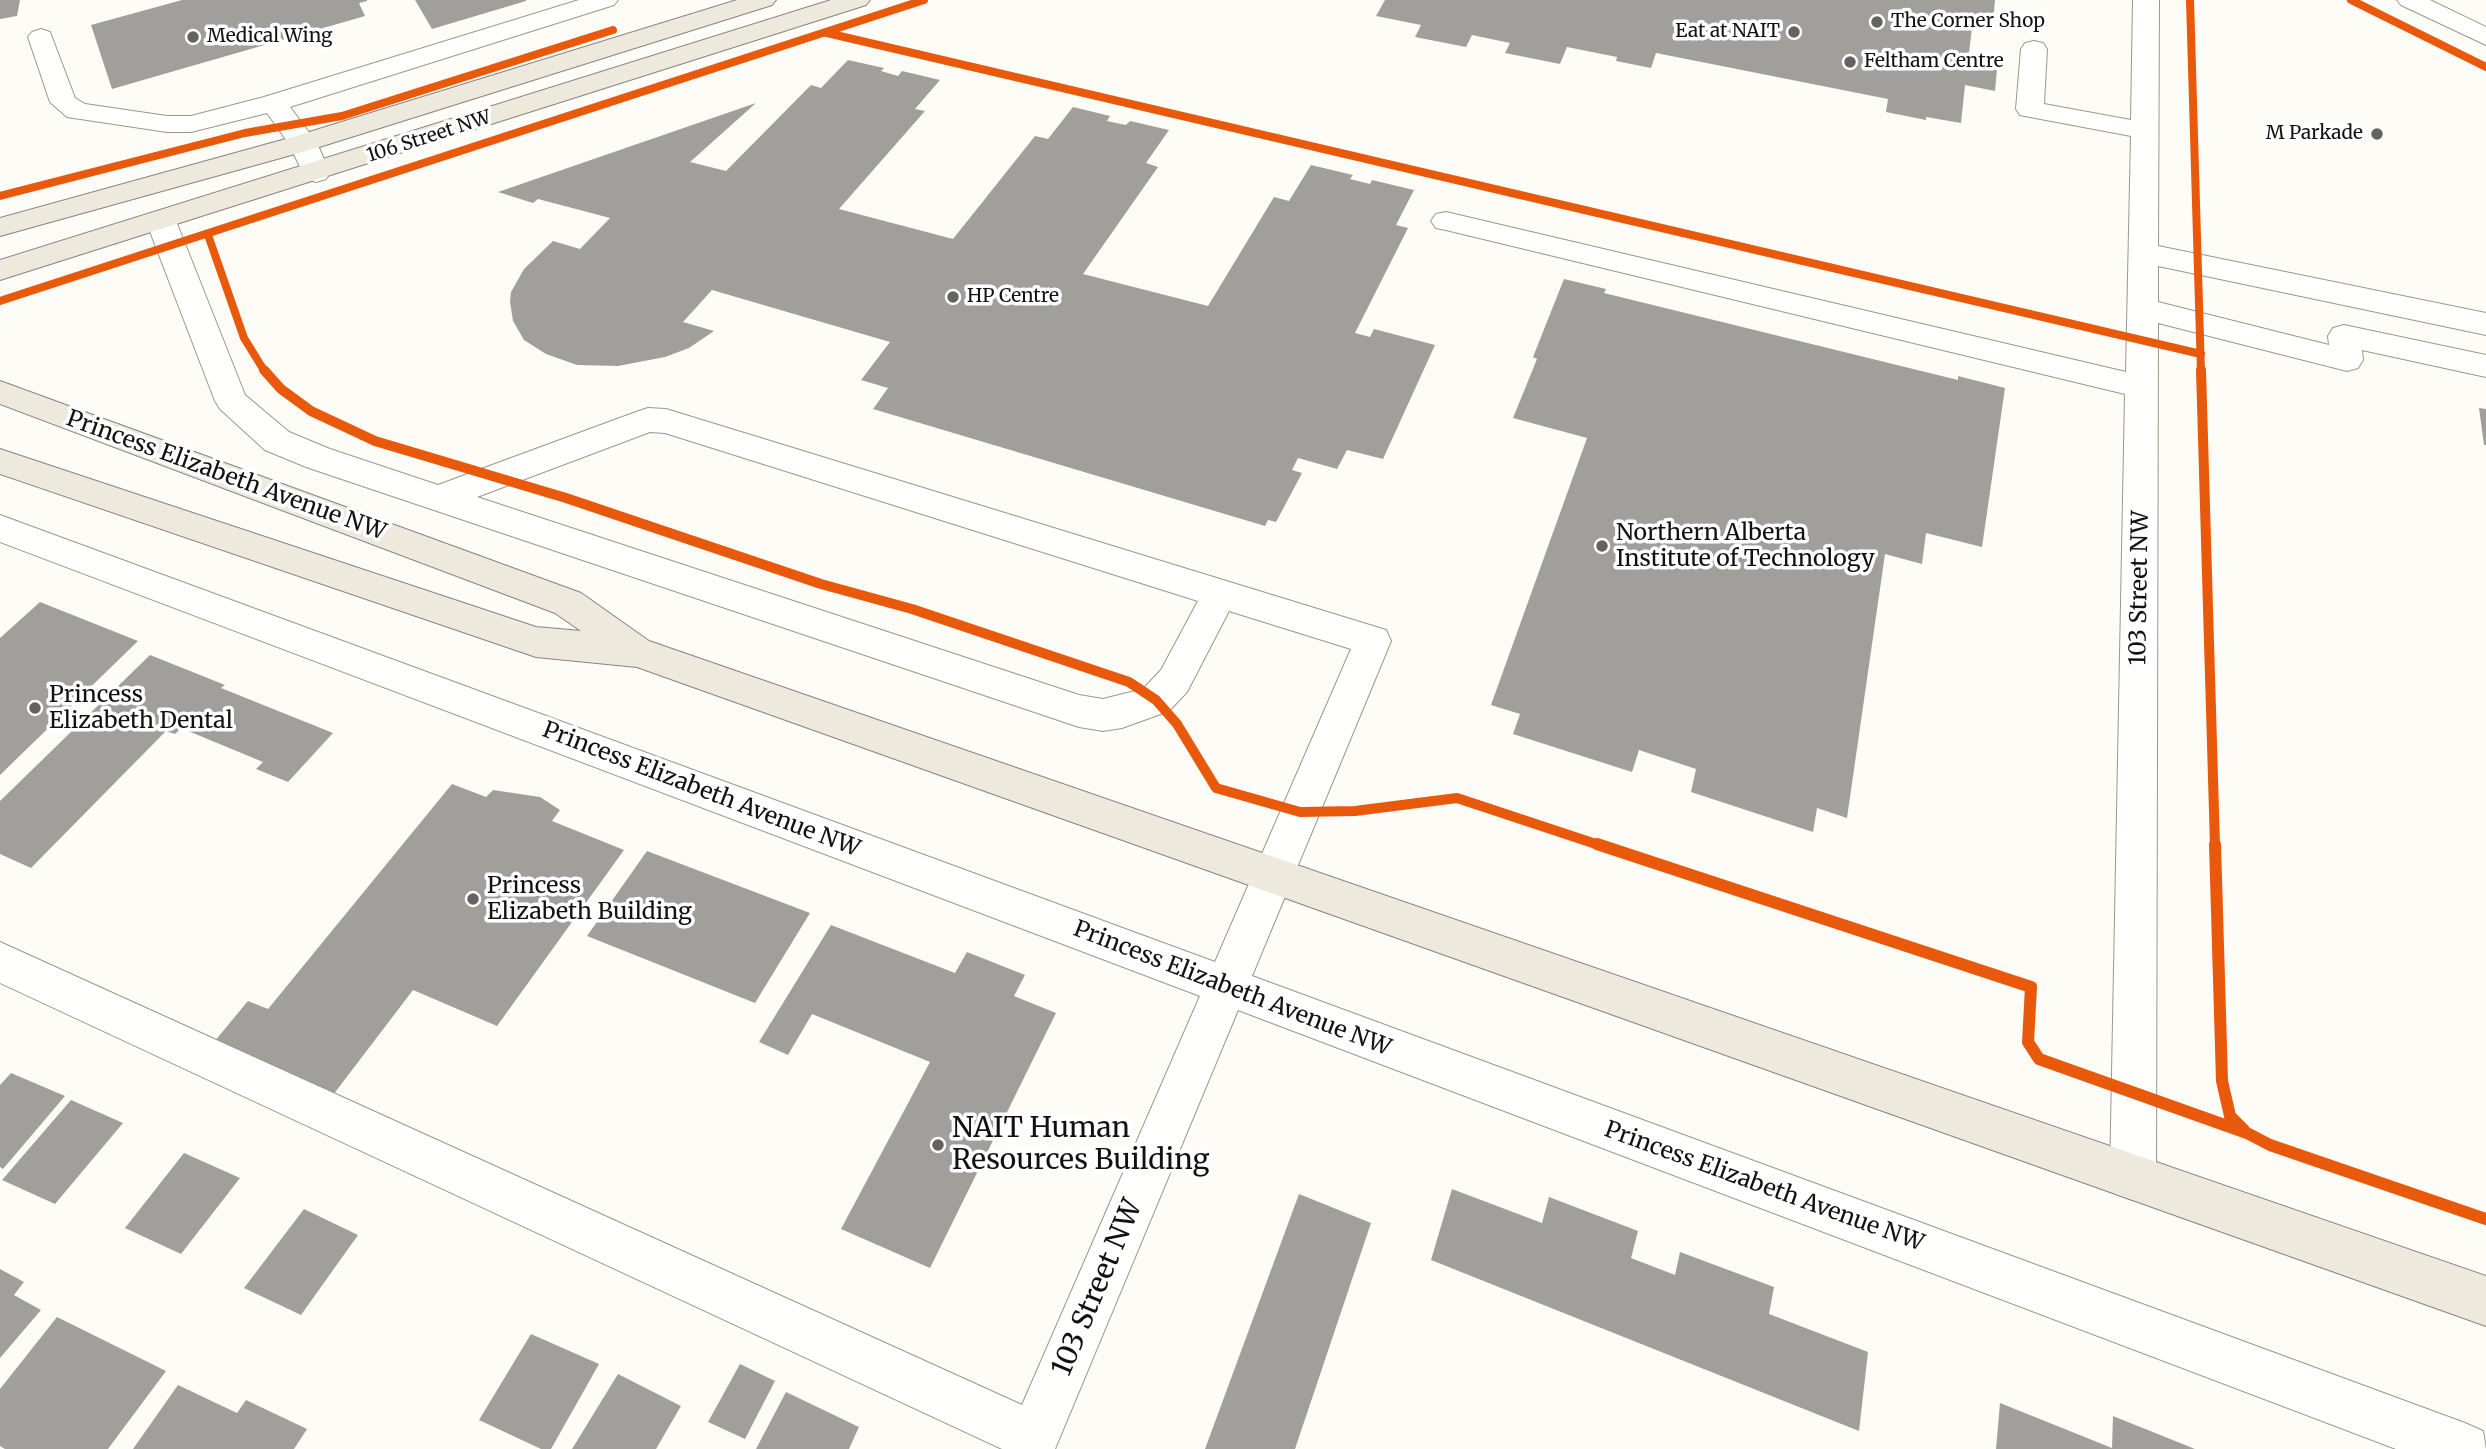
<!DOCTYPE html>
<html>
<head>
<meta charset="utf-8">
<style>
	body { margin:0 }
	canvas { display:block; background:#fdfcf7 }
</style>
</head>
<body>
<canvas width="2486" height="1449"></canvas>
<script>
const ctx = document.querySelector('canvas').getContext('2d');
ctx.lineJoin = 'round';
function paint(path, color) { ctx.fillStyle = color; ctx.fill(path, 'evenodd'); }
const toPath = rows => new Path2D(rows.map(r => 'M' + r).join(''));
function stroke(path, color, width, dash) { ctx.strokeStyle = color; ctx.lineWidth = width; ctx.lineCap = dash ? 'butt' : 'round'; ctx.setLineDash(dash || []); ctx.stroke(path); }
function drawText(font, color, halo, rows, align = 'center') {
  ctx.font = font + ' Merriweather,serif'; ctx.lineWidth = 7; ctx.setLineDash([]); ctx.textBaseline = 'middle'; ctx.strokeStyle = halo; ctx.fillStyle = color; for (const [text, x, y, turn = 0] of rows) {
    ctx.save(); ctx.translate(x, y); ctx.rotate((+turn || 0) * Math.PI / 180); ctx.textAlign = isNaN(turn) ? turn : align; if (halo) ctx.strokeText(text, 0, 0); ctx.fillText(text, 0, 0); ctx.restore();
  }
}
paint(toPath([
	[0,0,20,0,17,16,0,19],
	[182,0,367,0,367,1,359,3,365,16,112,89,91,25],
	[415,0,526,0,526,1,432,29],
	[1385,0,1995,0,1993,23,1973,19,1969,53,1998,58,1995,91,1965,85,1961,123,1926,117,1926,120,1886,112,1888,99,1656,53,1651,68,1616,61,1617,57,1567,47,1560,64,1505,53,1510,43,1472,35,1466,47,1415,37,1421,25,1376,16],
	[848,60,884,68,881,71,898,76,902,71,940,80,915,109,925,111,839,209,953,239,1035,136,1048,139,1073,107,1110,116,1107,121,1126,125,1130,121,1169,130,1146,163,1158,167,1083,274,1208,306,1274,197,1289,201,1311,165,1353,175,1350,179,1370,184,1372,180,1414,190,1396,225,1408,228,1355,333,1370,337,1374,329,1435,345,1383,459,1347,450,1337,469,1298,458,1292,470,1302,473,1276,522,1268,520,1265,526,873,409,888,388,861,380,890,342,712,290,683,322,714,331,689,348,665,357,618,366,577,365,546,354,524,340,513,321,510,302,511,292,524,269,553,241,580,249,610,218,538,199,533,203,498,192,756,103,690,162,726,171,811,85,821,88],
	[1564,279,1606,289,1604,293,1958,380,1958,376,2005,388,1982,547,1926,533,1922,564,1885,554,1847,818,1817,808,1813,832,1691,792,1696,769,1639,750,1632,772,1513,734,1520,714,1491,705,1587,438,1513,418,1537,359,1533,357],
	[2479,408,2486,409,2486,445,2484,445],
	[40,602,138,641,0,775,0,638],
	[150,655,225,685,221,688,333,733,288,782,256,769,263,762,181,728,175,734,166,731,31,868,0,854,0,801],
	[452,784,486,797,493,790,540,797,560,810,552,821,624,850,497,1026,413,990,333,1095,214,1042,248,1001,268,1009],
	[647,851,810,913,755,1003,587,936],
	[831,925,955,973,967,952,1025,975,1014,996,1056,1013,930,1268,841,1229,930,1062,812,1014,788,1055,759,1042],
	[11,1073,65,1096,3,1169,0,1167,0,1085],
	[71,1100,123,1123,55,1204,2,1180],
	[184,1153,240,1178,181,1254,125,1228],
	[1452,1189,1542,1223,1549,1197,1638,1231,1631,1258,1675,1275,1680,1252,1774,1287,1769,1314,1868,1352,1859,1431,1431,1260],
	[1299,1194,1371,1223,1295,1449,1205,1449],
	[304,1209,358,1235,301,1315,244,1288],
	[0,1269,24,1282,14,1295,41,1310,0,1358],
	[57,1317,166,1371,108,1449,5,1449,0,1446,0,1389],
	[531,1334,599,1364,551,1449,541,1449,479,1420],
	[740,1364,775,1381,745,1439,708,1422],
	[618,1374,681,1406,656,1449,572,1449],
	[178,1385,237,1413,246,1400,307,1429,294,1449,133,1449],
	[786,1392,859,1427,849,1449,756,1449],
	[2000,1403,2112,1448,2113,1416,2195,1449,1996,1449]
]), '#a19f9c');
const minor = toPath([
	[579,0,618,0,614,5,290,107,317,143,330,173,326,179,316,182,306,179,289,144,267,113,191,132,167,132,67,117,50,102,28,37,32,32,41,29,50,32,75,98,85,104,167,116,191,116,264,97,579,0],
	[2133,0,2159,0,2158,246,2486,313,2486,335,2158,266,2158,302,2329,345,2328,336,2333,328,2344,325,2486,355,2486,377,2362,350,2363,360,2358,368,2347,371,2158,323,2156,1177,2150,1194,2133,1200,2116,1194,2110,1177,2125,394,1446,230,1436,228,1431,221,1436,214,1446,212,2126,372,2131,136,2030,117,2020,115,2016,109,2021,49,2025,43,2034,41,2043,43,2047,49,2044,104,2131,120,2133,0],
	[2397,0,2430,0,2486,27,2486,45,2401,5,2397,0],
	[161,212,171,214,176,221,245,395,289,432,330,449,438,485,636,412,648,408,666,409,1386,630,1391,641,1252,976,2465,1423,2483,1431,2486,1449,2396,1449,1238,1010,1055,1449,1002,1449,0,983,0,942,1022,1405,1200,996,0,542,0,515,1215,962,1351,649,1229,611,1187,692,1169,711,1122,728,1103,731,1079,727,306,467,265,450,220,409,215,401,146,221,151,214,161,212],
	[650,432,665,433,1198,601,1161,670,1143,689,1103,699,1079,695,477,497,650,432]
]);
const major = toPath([
	[737,0,776,0,772,5,313,149,0,236,0,218,293,137,737,0],
	[831,0,870,0,866,5,0,280,0,260,831,0],
	[0,381,581,593,649,641,2486,1276,2486,1326,637,667,536,657,0,474,0,449,536,627,581,631,555,613,0,404,0,381]
]);
stroke(minor, '#979795', 2);
stroke(major, '#858482', 2);
paint(minor, '#fffffe');
paint(major, '#ede9dc');
stroke(toPath([
	[2190,0,2201,372],
	[2351,0,2486,67],
	[827,33,2201,354],
	[0,196,245,133,342,116,613,30],
	[208,235,244,338,265,372],
	[0,301,924,0]
]), '#e8590c', 8);
stroke(toPath([
	[264,370,281,389,311,411,375,441,566,498,821,584,912,609,1129,682,1156,700,1177,724,1216,788,1300,812,1355,811,1457,798,1602,846],
	[2201,370,2215,846]
]), '#e8590c', 10);
stroke(toPath([
	[1597,844,2031,987,2028,1042,2039,1059,2247,1133,2270,1145,2486,1219],
	[2215,844,2222,1081,2230,1116,2244,1130]
]), '#e8590c', 12);
for (const [x, y, r, color] of [
	[1877,22,7,"#646362"],
	[1794,32,7,"#646362"],
	[193,37,7,"#646362"],
	[1850,62,7,"#646362"],
	[2377,134,7,"#646362"],
	[953,297,7,"#646362"],
	[1602,546,7,"#646362"],
	[35,708,7,"#646362"],
	[473,899,7,"#646362"],
	[938,1145,7,"#646362"]
]) { const dot = new Path2D(); dot.arc(x, y, r, 0, 2 * Math.PI); ctx.fillStyle = color; ctx.fill(dot); stroke(dot, '#fff', 2.5); }
drawText('19px', '#111', '#fff', [
	["The Corner Shop",1891,22],
	["Eat at NAIT",1780,32,"right"],
	["Medical Wing",207,37],
	["Feltham Centre",1864,62],
	["M Parkade",2363,134,"right"],
	["HP Centre",967,297]
], 'left');
drawText('19px', '#111', '#fff', [
	["106 Street NW",429,137,-18]
]);
drawText('23px', '#111', '#fff', [
	["Princess Elizabeth Avenue NW",226,476,20],
	["103 Street NW",2140,588,-89],
	["Princess Elizabeth Avenue NW",701,790,21],
	["Princess Elizabeth Avenue NW",1232,989,21],
	["Princess Elizabeth Avenue NW",1764,1187,20]
]);
drawText('23px', '#111', '#fff', [
	["Northern Alberta",1616,533],
	["Institute of Technology",1616,559],
	["Princess",49,695],
	["Elizabeth Dental",49,721],
	["Princess",487,886],
	["Elizabeth Building",487,912]
], 'left');
drawText('28px', '#111', '#fff', [
	["NAIT Human",952,1129],
	["Resources Building",952,1161]
], 'left');
drawText('28px', '#111', '#fff', [
	["103 Street NW",1098,1288,-67]
]);
</script>
</body>
</html>
